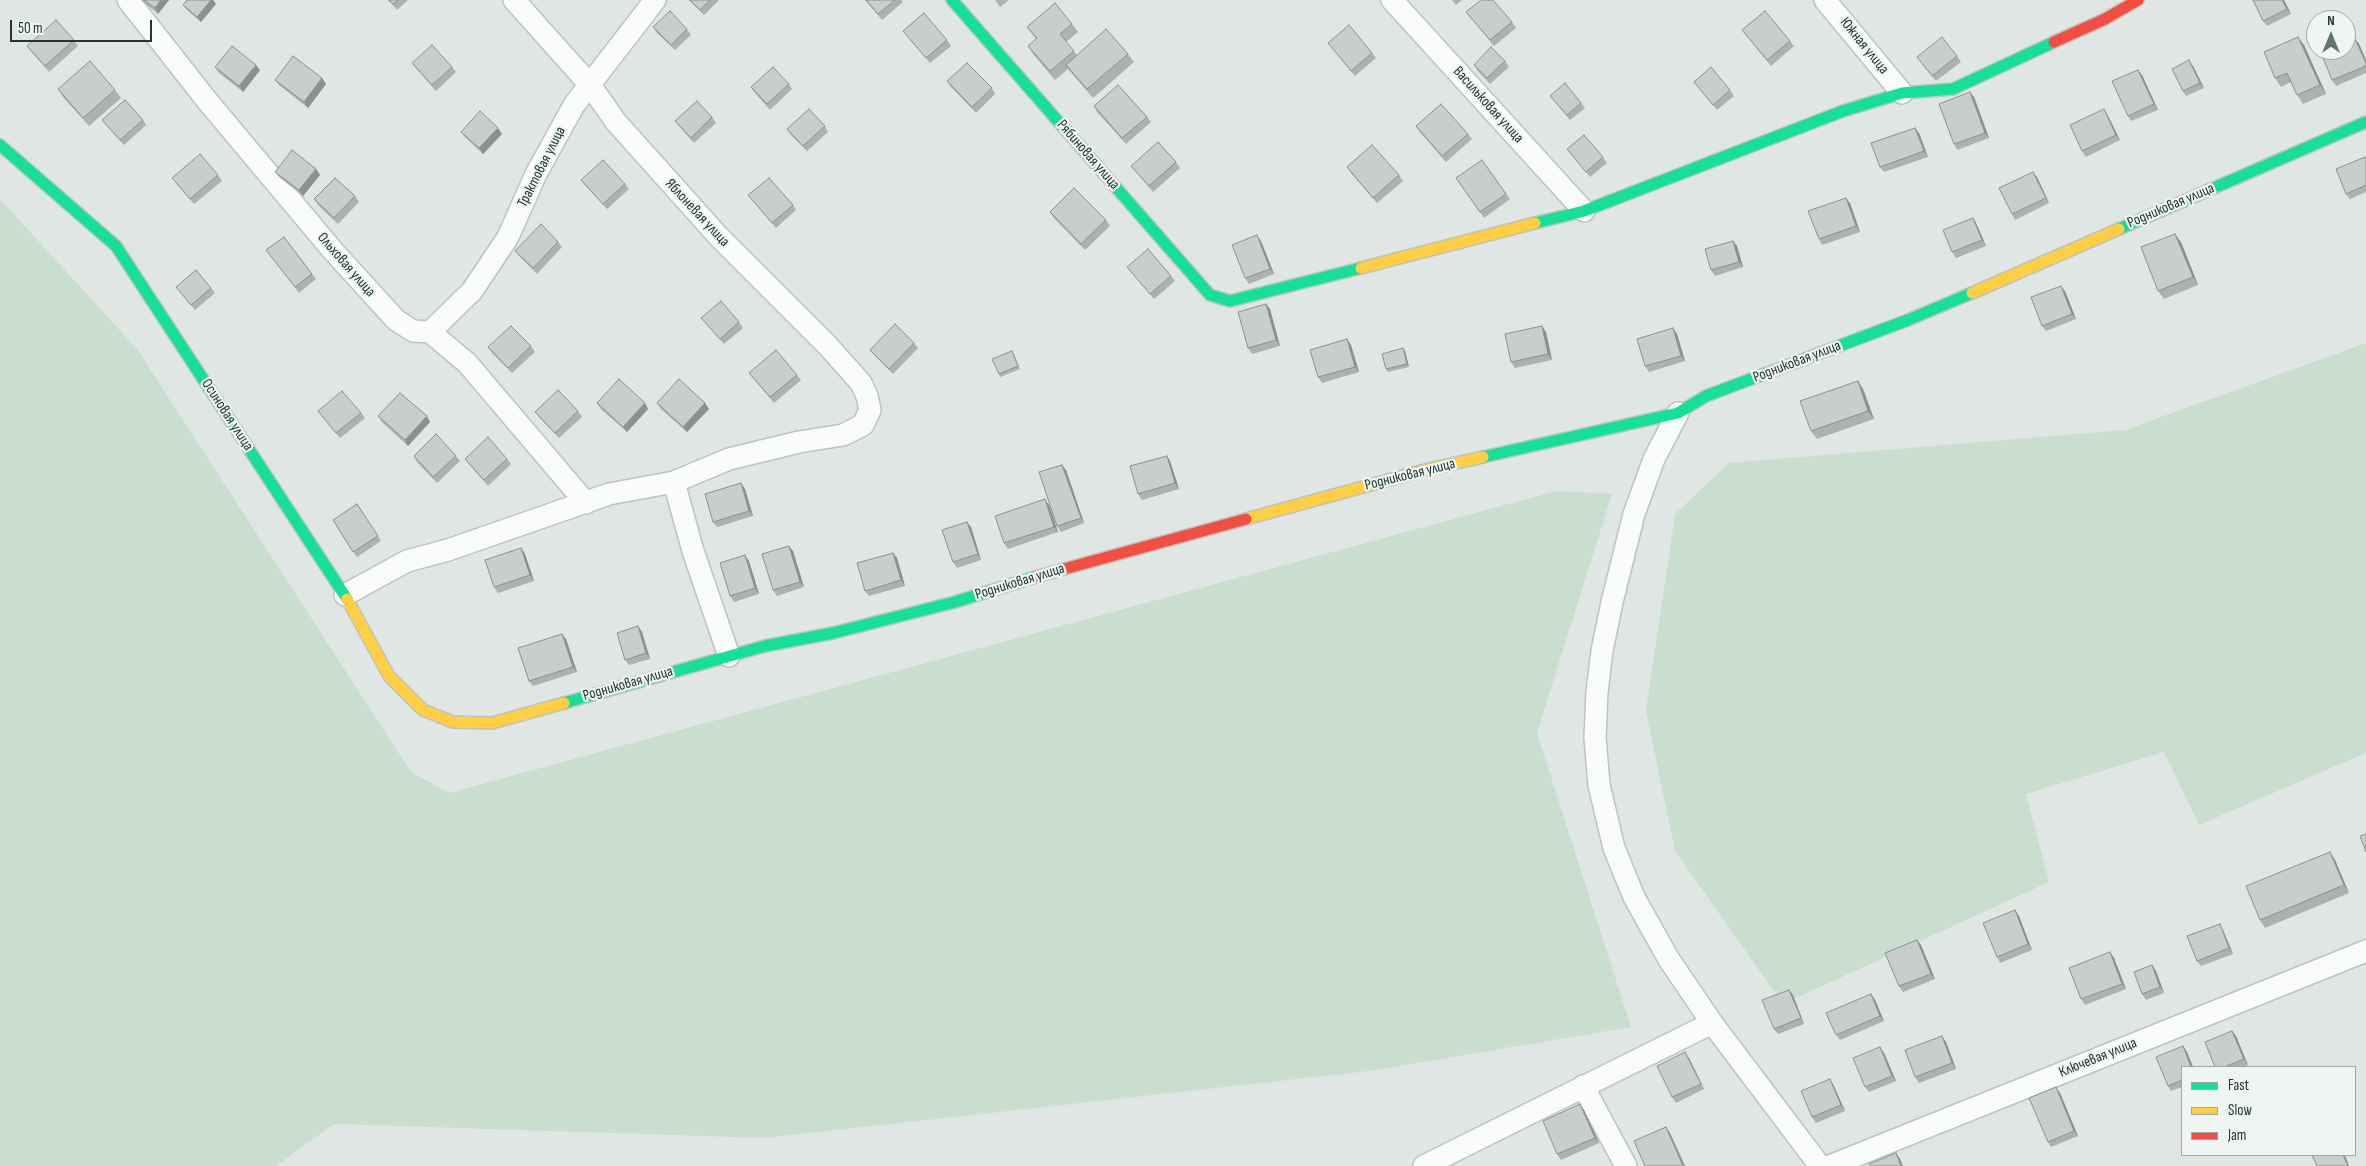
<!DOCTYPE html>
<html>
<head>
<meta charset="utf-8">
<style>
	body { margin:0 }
	#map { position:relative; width:2366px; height:1166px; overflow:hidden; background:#e0e6e3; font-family:"Sofia Sans Condensed",sans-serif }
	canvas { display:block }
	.legend { position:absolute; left:2181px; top:1066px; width:175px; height:90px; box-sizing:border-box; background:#eef5f2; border:1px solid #9ca9a4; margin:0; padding:6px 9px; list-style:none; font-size:15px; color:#213630 }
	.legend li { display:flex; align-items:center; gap:10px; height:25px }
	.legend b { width:25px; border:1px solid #9ca9a4 }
	.north { position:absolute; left:2306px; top:10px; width:50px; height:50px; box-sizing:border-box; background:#eef5f2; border:1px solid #9ca9a4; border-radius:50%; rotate:0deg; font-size:14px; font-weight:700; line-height:20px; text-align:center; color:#213630 }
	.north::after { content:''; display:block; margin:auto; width:18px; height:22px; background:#64746f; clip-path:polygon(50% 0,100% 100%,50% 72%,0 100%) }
	.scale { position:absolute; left:10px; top:20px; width:142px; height:22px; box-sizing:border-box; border:2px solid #213630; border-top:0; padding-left:6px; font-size:15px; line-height:18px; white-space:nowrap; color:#213630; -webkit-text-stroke:4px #eef5f2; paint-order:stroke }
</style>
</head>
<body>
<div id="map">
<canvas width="2366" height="1166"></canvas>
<ul class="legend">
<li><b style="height:6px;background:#16e098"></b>Fast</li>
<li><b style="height:6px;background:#ffcf43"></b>Slow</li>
<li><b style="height:6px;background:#f24e42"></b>Jam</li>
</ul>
<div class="north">N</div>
<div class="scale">50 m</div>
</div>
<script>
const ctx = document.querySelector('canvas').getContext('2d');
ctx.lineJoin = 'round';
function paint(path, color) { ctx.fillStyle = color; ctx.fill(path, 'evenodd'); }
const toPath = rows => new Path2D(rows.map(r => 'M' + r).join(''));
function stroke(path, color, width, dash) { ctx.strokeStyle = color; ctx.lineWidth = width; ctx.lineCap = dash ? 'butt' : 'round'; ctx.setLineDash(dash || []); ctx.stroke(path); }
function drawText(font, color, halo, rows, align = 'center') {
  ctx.font = font + ' "Sofia Sans Condensed",sans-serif'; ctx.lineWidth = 4.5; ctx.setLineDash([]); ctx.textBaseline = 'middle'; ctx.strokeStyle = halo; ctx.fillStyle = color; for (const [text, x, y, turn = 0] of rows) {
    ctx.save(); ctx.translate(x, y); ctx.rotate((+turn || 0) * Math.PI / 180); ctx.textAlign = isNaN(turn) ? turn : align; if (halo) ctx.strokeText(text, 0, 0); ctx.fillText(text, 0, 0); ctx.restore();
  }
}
paint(toPath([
	[0,199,137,349,411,772,449,793,1556,491,1612,494,1537,733,1631,1027,1369,1071,765,1138,334,1124,276,1166,0,1166],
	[2366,343,2366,753,2199,825,2164,752,2026,794,2049,882,1783,1004,1675,851,1646,711,1675,514,1729,463,2125,430]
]), '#caded0');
const street = toPath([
	[128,0,209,103,334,252,396,320,413,331,430,332,467,363,586,503],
	[1392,0,1584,211],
	[1825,0,1902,93],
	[430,332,472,291,508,237,536,174,574,105,655,0],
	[1678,413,1654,459,1634,514,1612,602,1602,651,1597,692,1595,738,1599,785,1614,848,1634,897,1668,958,1712,1023,1820,1166],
	[674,482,693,551,729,656],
	[345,595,407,561,448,550,609,494,674,482,729,459,799,442,843,435,863,425,870,410,867,396,861,383,828,346,719,237,616,122,590,85,514,0],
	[1583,1086,1626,1166],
	[1424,1166,1712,1023],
	[1830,1166,2366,951]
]);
const fast = toPath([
	[952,0,1210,295,1230,301,1361,268],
	[0,145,116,246,347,599],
	[1535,223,1584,211,1843,111,1902,93,1953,89,2054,42],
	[2119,229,2366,122],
	[1483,457,1678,413,1706,396,1908,320,1972,293],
	[564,703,765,646,833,633,955,602,1035,577]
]);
const slow = toPath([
	[1361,268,1535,223],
	[1972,293,2119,229],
	[1246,519,1425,470,1483,457],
	[347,599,389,676,423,710,453,722,492,723,564,703]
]);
const jam = toPath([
	[2054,42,2105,19,2138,0],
	[1035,577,1246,519]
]);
stroke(street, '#bdc3c0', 24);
stroke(fast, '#bdc3c0', 14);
stroke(slow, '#bdc3c0', 14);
stroke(jam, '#bdc3c0', 14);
stroke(street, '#fafbfb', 21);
stroke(fast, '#16e098', 11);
stroke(slow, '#ffcf43', 11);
stroke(jam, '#f24e42', 11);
paint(toPath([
	[141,0,169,0,158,14],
	[187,0,213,0,216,4,201,22,187,10,183,5],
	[388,0,408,0,397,10],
	[689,0,719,0,704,15],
	[865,0,901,0,903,2,882,20],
	[995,0,1009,0,1000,7],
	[1452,0,1462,0,1456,5],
	[2284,0,2291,14,2267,26,2263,21],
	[1466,12,1512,22,1516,28,1494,46],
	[1072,24,1078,32,1066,42,1077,55,1128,54,1134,62,1093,98,1068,69,1055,80,1033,54,1028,46,1036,39,1027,27],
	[653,27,687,29,691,35,675,50,657,33],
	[1742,30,1790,41,1794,46,1771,66],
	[903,31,947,40,951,46,930,63],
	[2355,39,2359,44,2366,60,2366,73,2336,86,2332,80],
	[74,40,78,46,49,72,31,51,27,46],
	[1328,43,1372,53,1376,58,1355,76],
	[2304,45,2326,94,2303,104,2297,95,2291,82,2281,87,2275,78],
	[1957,56,1961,62,1936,81,1917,57],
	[1505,61,1509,67,1490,84,1477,70,1474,65],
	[412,63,452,67,456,72,436,91,416,68],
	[2193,66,2204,88,2186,96,2183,91],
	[215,67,260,70,243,92,219,73],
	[2142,75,2158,110,2131,121,2128,116],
	[322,78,326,84,308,108,279,85,275,80],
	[947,81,992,88,995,94,976,113,951,87],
	[1694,82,1730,90,1734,96,1717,110],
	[789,84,792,89,770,110,755,93,751,87],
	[58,89,115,90,121,98,89,126,63,97],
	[1550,96,1581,103,1585,108,1570,120],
	[1974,97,1989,138,1957,150,1954,144],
	[1094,106,1147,117,1151,122,1126,144,1097,112],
	[2107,114,2120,140,2086,157,2082,151],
	[712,117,716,123,694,143,679,126,675,121],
	[102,120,143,120,146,125,124,145,106,125],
	[825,126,828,132,807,151,791,135,787,129],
	[1416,126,1468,134,1472,139,1446,162,1419,131],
	[461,132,502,134,483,154,465,137],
	[1919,133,1928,157,1884,172,1880,167],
	[1567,149,1603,157,1607,163,1590,177],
	[2366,158,2366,192,2350,199,2346,194],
	[1482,160,1510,199,1484,218,1456,178],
	[1176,162,1180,168,1153,192,1131,166],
	[1347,167,1399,175,1403,181,1377,203,1351,173],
	[316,169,320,175,303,196,279,177,275,172],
	[218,175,222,181,194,204,172,178],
	[2037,177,2049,203,2015,220,2012,214],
	[581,180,625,184,629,189,607,209,585,185],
	[748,195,793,205,796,210,776,228],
	[355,196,359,202,338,224,318,205,314,199],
	[1850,203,1860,232,1822,245,1819,239],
	[1050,212,1106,220,1110,226,1085,250,1054,218],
	[1973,218,1976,223,1986,246,1956,258,1952,252],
	[284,237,316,279,299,293,266,250],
	[1261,241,1274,274,1249,284,1245,278],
	[1733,241,1737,246,1743,267,1715,276,1711,270],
	[558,242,562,247,537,274,519,256,515,251],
	[2181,242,2198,285,2164,299,2158,291],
	[1127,267,1171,276,1175,281,1154,299],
	[176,287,211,288,215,293,195,310],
	[2065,291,2076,319,2046,331,2042,326],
	[1266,304,1270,309,1280,346,1252,354,1248,348],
	[701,318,739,322,743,328,724,344],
	[1546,332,1552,360,1515,368,1511,362],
	[1677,334,1685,361,1649,372,1645,366],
	[914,343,918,348,893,374,874,355,870,350],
	[1351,345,1359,372,1322,383,1318,377],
	[531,346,535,352,512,373,492,353,488,347],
	[1403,348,1405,351,1409,367,1388,372,1386,369],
	[1014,354,1020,369,1000,377,999,374],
	[749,373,797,375,801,380,774,403],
	[1863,389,1874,419,1817,439,1811,431],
	[597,403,645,403,648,409,627,432,601,409],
	[657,403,709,409,687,432,661,409],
	[318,411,361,413,365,418,340,438],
	[578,411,582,417,559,438,539,417,535,412],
	[378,416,427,416,430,422,408,446,382,422],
	[414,456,456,456,460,461,437,483,417,462],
	[1167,456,1170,461,1179,489,1142,500,1138,494],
	[465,459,507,459,511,464,488,486,469,464],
	[1066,470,1084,523,1061,532,1057,526],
	[745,489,753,516,717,527,713,522],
	[357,504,381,541,357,557,333,520],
	[1049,505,1058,532,1008,549,1004,543],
	[971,527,981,560,957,568,953,562],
	[521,548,525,554,534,581,498,593,494,587],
	[793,551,804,587,777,596,773,590],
	[893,553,897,558,905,586,869,596,865,591],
	[749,561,759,594,734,602,730,596],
	[638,626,642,632,650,659,629,665,625,660],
	[566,639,577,672,533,686,529,681],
	[2335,860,2349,893,2265,928,2260,920],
	[2015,910,2019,916,2032,950,2000,963,1997,957],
	[2223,930,2233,954,2201,966,2197,961],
	[1921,945,1935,979,1903,992,1899,986],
	[2110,952,2114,958,2126,989,2085,1005,2081,999],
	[2152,965,2156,971,2164,993,2146,1000,2142,994],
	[1789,990,1793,995,1804,1024,1778,1034,1774,1029],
	[1871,994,1875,1000,1884,1021,1840,1040,1836,1035],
	[2232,1031,2236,1036,2248,1065,2242,1067,2215,1067],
	[1946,1042,1956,1069,1919,1083,1915,1077],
	[2183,1046,2187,1052,2193,1067,2182,1067,2182,1087,2171,1091,2168,1086],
	[1880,1047,1884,1053,1896,1081,1869,1092,1865,1087],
	[1689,1058,1704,1089,1676,1103,1672,1097],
	[1830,1079,1833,1084,1845,1111,1816,1123,1812,1117],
	[2056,1087,2060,1093,2078,1136,2051,1147,2048,1142],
	[1584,1110,1599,1143,1561,1160,1557,1154]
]), '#adb1af');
paint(toPath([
	[161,0,169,0,158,14,155,8],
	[211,0,213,0,216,4,201,22,197,17],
	[2282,0,2284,0,2291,14,2287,9],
	[2298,37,2304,45,2326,94,2320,85],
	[2355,39,2359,44,2366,60,2366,63],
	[2189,60,2193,66,2204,88,2200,83],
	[256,65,260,70,243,92,239,86],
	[2138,70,2142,75,2158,110,2154,104],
	[322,78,326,84,308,108,304,102],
	[1970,92,1974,97,1989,138,1985,133],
	[2104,109,2107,114,2120,140,2116,135],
	[498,128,502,134,483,154,479,148],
	[1915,128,1919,133,1928,157,1924,151],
	[316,169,320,175,303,196,299,190],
	[2033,172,2037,177,2049,203,2046,198],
	[1846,198,1850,203,1860,232,1856,226],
	[1973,218,1976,223,1986,246,1982,240],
	[2175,234,2181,242,2198,285,2193,277],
	[1257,235,1261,241,1274,274,1270,269],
	[1733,241,1737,246,1743,267,1739,262],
	[2061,286,2065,291,2076,319,2072,314],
	[1266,304,1270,309,1280,346,1276,340],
	[1542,326,1546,332,1552,360,1548,354],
	[1673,328,1677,334,1685,361,1681,356],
	[1347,339,1351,345,1359,372,1355,367],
	[1403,348,1405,351,1409,367,1407,364],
	[1858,381,1863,389,1874,419,1868,411],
	[645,403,648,409,627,432,623,427],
	[705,403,709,409,687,432,683,427],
	[427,416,430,422,408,446,405,440],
	[1167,456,1170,461,1179,489,1175,483],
	[1062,465,1066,470,1084,523,1081,518],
	[741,483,745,489,753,516,749,511],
	[1045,499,1049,505,1058,532,1054,527],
	[967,522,971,527,981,560,978,554],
	[789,546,793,551,804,587,800,582],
	[521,548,525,554,534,581,530,575],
	[893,553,897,558,905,586,901,580],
	[745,555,749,561,759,594,755,588],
	[638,626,642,632,650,659,646,653],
	[562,634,566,639,577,672,573,667],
	[2330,852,2335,860,2349,893,2344,885],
	[2015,910,2019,916,2032,950,2028,944],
	[2220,924,2223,930,2233,954,2229,948],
	[1917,940,1921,945,1935,979,1931,974],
	[2110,952,2114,958,2126,989,2122,984],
	[2152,965,2156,971,2164,993,2160,987],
	[1789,990,1793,995,1804,1024,1801,1018],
	[1871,994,1875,1000,1884,1021,1880,1016],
	[2232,1031,2236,1036,2248,1065,2244,1059],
	[1942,1036,1946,1042,1956,1069,1952,1063],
	[2183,1046,2187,1052,2193,1067,2191,1067],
	[1880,1047,1884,1053,1896,1081,1892,1076],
	[1685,1052,1689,1058,1704,1089,1701,1084],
	[1830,1079,1833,1084,1845,1111,1841,1105],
	[2056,1087,2060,1093,2078,1136,2074,1131],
	[1580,1104,1584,1110,1599,1143,1595,1138],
	[1666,1127,1670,1133,1685,1166,1683,1166],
	[1896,1153,1900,1159,1903,1166,1901,1166],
	[2343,1155,2345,1155,2349,1166,2348,1166]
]), '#8d908f');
const building = toPath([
	[144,0,161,0,155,8,144,0],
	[187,0,211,0,197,17,183,5,187,0],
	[389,0,398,0,393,4,389,0],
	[690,0,710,0,700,10,690,0],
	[866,0,895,0,878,14,866,0],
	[1481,0,1493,0,1512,22,1490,40,1466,12,1481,0],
	[2253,0,2282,0,2287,9,2263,21,2253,0],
	[1055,3,1072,24,1060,34,1074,51,1050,71,1028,46,1037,38,1027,27,1055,3],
	[670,11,687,29,671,45,653,27,670,11],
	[1765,11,1790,41,1767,60,1742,30,1765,11],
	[924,13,947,40,926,58,903,31,924,13],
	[56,20,74,40,45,66,27,46,56,20],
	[1349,25,1372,53,1351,71,1328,43,1349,25],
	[1106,29,1128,54,1087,89,1066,65,1106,29],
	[1942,37,1957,56,1932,76,1917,57,1942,37],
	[2298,37,2320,85,2297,95,2287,73,2275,78,2264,52,2298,37],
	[2355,39,2366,63,2366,66,2332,80,2321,53,2329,50,2346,50,2346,43,2355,39],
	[432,45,452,67,432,85,412,63,432,45],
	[232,46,256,65,239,86,215,67,232,46],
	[1491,47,1505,61,1487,78,1474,65,1491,47],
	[293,56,322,78,304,102,275,80,293,56],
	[2189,60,2200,83,2183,91,2172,69,2189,60],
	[90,61,115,90,83,118,58,89,90,61],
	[967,63,992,88,972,107,947,81,967,63],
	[773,67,789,84,767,104,751,87,773,67],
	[1711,67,1730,90,1713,105,1694,82,1711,67],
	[2138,70,2154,104,2128,116,2112,81,2138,70],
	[1565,83,1581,103,1567,115,1550,96,1565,83],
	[1118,85,1147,117,1122,138,1094,106,1118,85],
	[1970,92,1985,133,1954,144,1939,104,1970,92],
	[125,100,143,120,120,140,102,120,125,100],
	[697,101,712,117,691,138,675,121,697,101],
	[1441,104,1468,134,1442,156,1416,126,1441,104],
	[809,109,825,126,803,146,787,129,809,109],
	[2104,109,2116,135,2082,151,2070,125,2104,109],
	[480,111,498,128,479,148,461,132,480,111],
	[1915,128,1924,151,1880,167,1871,143,1915,128],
	[1584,135,1603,157,1586,172,1567,149,1584,135],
	[1158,142,1176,162,1149,186,1131,166,1158,142],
	[1372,145,1399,175,1373,198,1347,167,1372,145],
	[292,150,316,169,299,190,275,172,292,150],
	[200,154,218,175,190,199,172,178,200,154],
	[2365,157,2366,159,2366,185,2346,194,2336,169,2365,157],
	[603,160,625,184,603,204,581,180,603,160],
	[1482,160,1506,194,1480,212,1456,178,1482,160],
	[2033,172,2046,198,2012,214,1999,188,2033,172],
	[335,178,355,196,334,218,314,199,335,178],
	[769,178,793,205,772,223,748,195,769,178],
	[1074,188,1106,220,1081,244,1050,212,1074,188],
	[1846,198,1856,226,1819,239,1808,211,1846,198],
	[1973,218,1982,240,1952,252,1943,230,1973,218],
	[541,224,558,242,533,268,515,251,541,224],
	[2175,234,2193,277,2158,291,2141,247,2175,234],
	[1257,235,1270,269,1245,278,1232,245,1257,235],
	[284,237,312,274,295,287,266,250,284,237],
	[1733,241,1739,262,1711,270,1705,249,1733,241],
	[1148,249,1171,276,1150,294,1127,267,1148,249],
	[196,270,211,288,191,305,176,287,196,270],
	[2061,286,2072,314,2042,326,2031,297,2061,286],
	[721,301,739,322,720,339,701,318,721,301],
	[1266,304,1276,340,1248,348,1238,312,1266,304],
	[895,324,914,343,889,369,870,350,895,324],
	[511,326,531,346,508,368,488,347,511,326],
	[1542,326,1548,354,1511,362,1505,334,1542,326],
	[1673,328,1681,356,1645,366,1637,339,1673,328],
	[1347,339,1355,367,1318,377,1310,350,1347,339],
	[1403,348,1407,364,1386,369,1382,354,1403,348],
	[776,350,797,375,770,397,749,373,776,350],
	[1012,351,1018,366,999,374,992,359,1012,351],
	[619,379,645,403,623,427,597,403,619,379],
	[679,379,705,403,683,427,657,403,679,379],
	[1858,381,1868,411,1811,431,1800,401,1858,381],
	[558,390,578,411,555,433,535,412,558,390],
	[342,391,361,413,336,433,318,411,342,391],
	[400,393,427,416,405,440,378,416,400,393],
	[436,434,456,456,433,477,414,456,436,434],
	[488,437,507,459,484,480,465,459,488,437],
	[1167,456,1175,483,1138,494,1130,466,1167,456],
	[1062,465,1081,518,1057,526,1039,472,1062,465],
	[741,483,749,511,713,522,705,494,741,483],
	[1045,499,1054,527,1004,543,995,516,1045,499],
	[357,504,378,536,353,552,333,520,357,504],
	[967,522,978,554,953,562,942,530,967,522],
	[789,546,800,582,773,590,762,554,789,546],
	[521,548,530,575,494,587,485,560,521,548],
	[893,553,901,580,865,591,857,563,893,553],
	[745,555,755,588,730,596,720,563,745,555],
	[638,626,646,653,625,660,617,633,638,626],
	[562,634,573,667,529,681,518,648,562,634],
	[2366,834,2366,852,2360,836,2366,834],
	[2330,852,2344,885,2260,920,2246,886,2330,852],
	[2015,910,2028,944,1997,957,1983,923,2015,910],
	[2220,924,2229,948,2197,961,2187,936,2220,924],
	[1917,940,1931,974,1899,986,1885,953,1917,940],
	[2110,952,2122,984,2081,999,2069,968,2110,952],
	[2152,965,2160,987,2142,994,2134,972,2152,965],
	[1789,990,1801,1018,1774,1029,1762,1000,1789,990],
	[1871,994,1880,1016,1836,1035,1826,1013,1871,994],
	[2232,1031,2244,1059,2224,1067,2215,1067,2205,1042,2232,1031],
	[1942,1036,1952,1063,1915,1077,1905,1050,1942,1036],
	[2183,1046,2191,1067,2182,1067,2182,1080,2168,1086,2156,1057,2183,1046],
	[1880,1047,1892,1076,1865,1087,1853,1058,1880,1047],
	[1685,1052,1701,1084,1672,1097,1657,1066,1685,1052],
	[1830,1079,1841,1105,1812,1117,1801,1091,1830,1079],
	[2056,1087,2074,1131,2048,1142,2029,1098,2056,1087],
	[1580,1104,1595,1138,1557,1154,1543,1121,1580,1104],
	[1666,1127,1683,1166,1645,1166,1634,1141,1666,1127],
	[1896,1153,1901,1166,1870,1166,1869,1164,1896,1153],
	[2312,1155,2343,1155,2348,1166,2317,1166,2312,1155]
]);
paint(building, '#c9cecc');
stroke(building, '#8d908f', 1);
drawText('15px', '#213630', '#eef5f2', [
	["Южная улица",1864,46,51],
	["Васильковая улица",1488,105,48],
	["Рябиновая улица",1088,155,49],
	["Трактовая улица",542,167,-63],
	["Родниковая улица",2171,206,-23],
	["Яблоневая улица",697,213,47],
	["Ольховая улица",346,265,49],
	["Родниковая улица",1797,362,-21],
	["Осиновая улица",227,415,57],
	["Родниковая улица",1410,475,-14],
	["Родниковая улица",1020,582,-17],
	["Родниковая улица",628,684,-16],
	["Ключевая улица",2098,1058,-22]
]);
</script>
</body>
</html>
